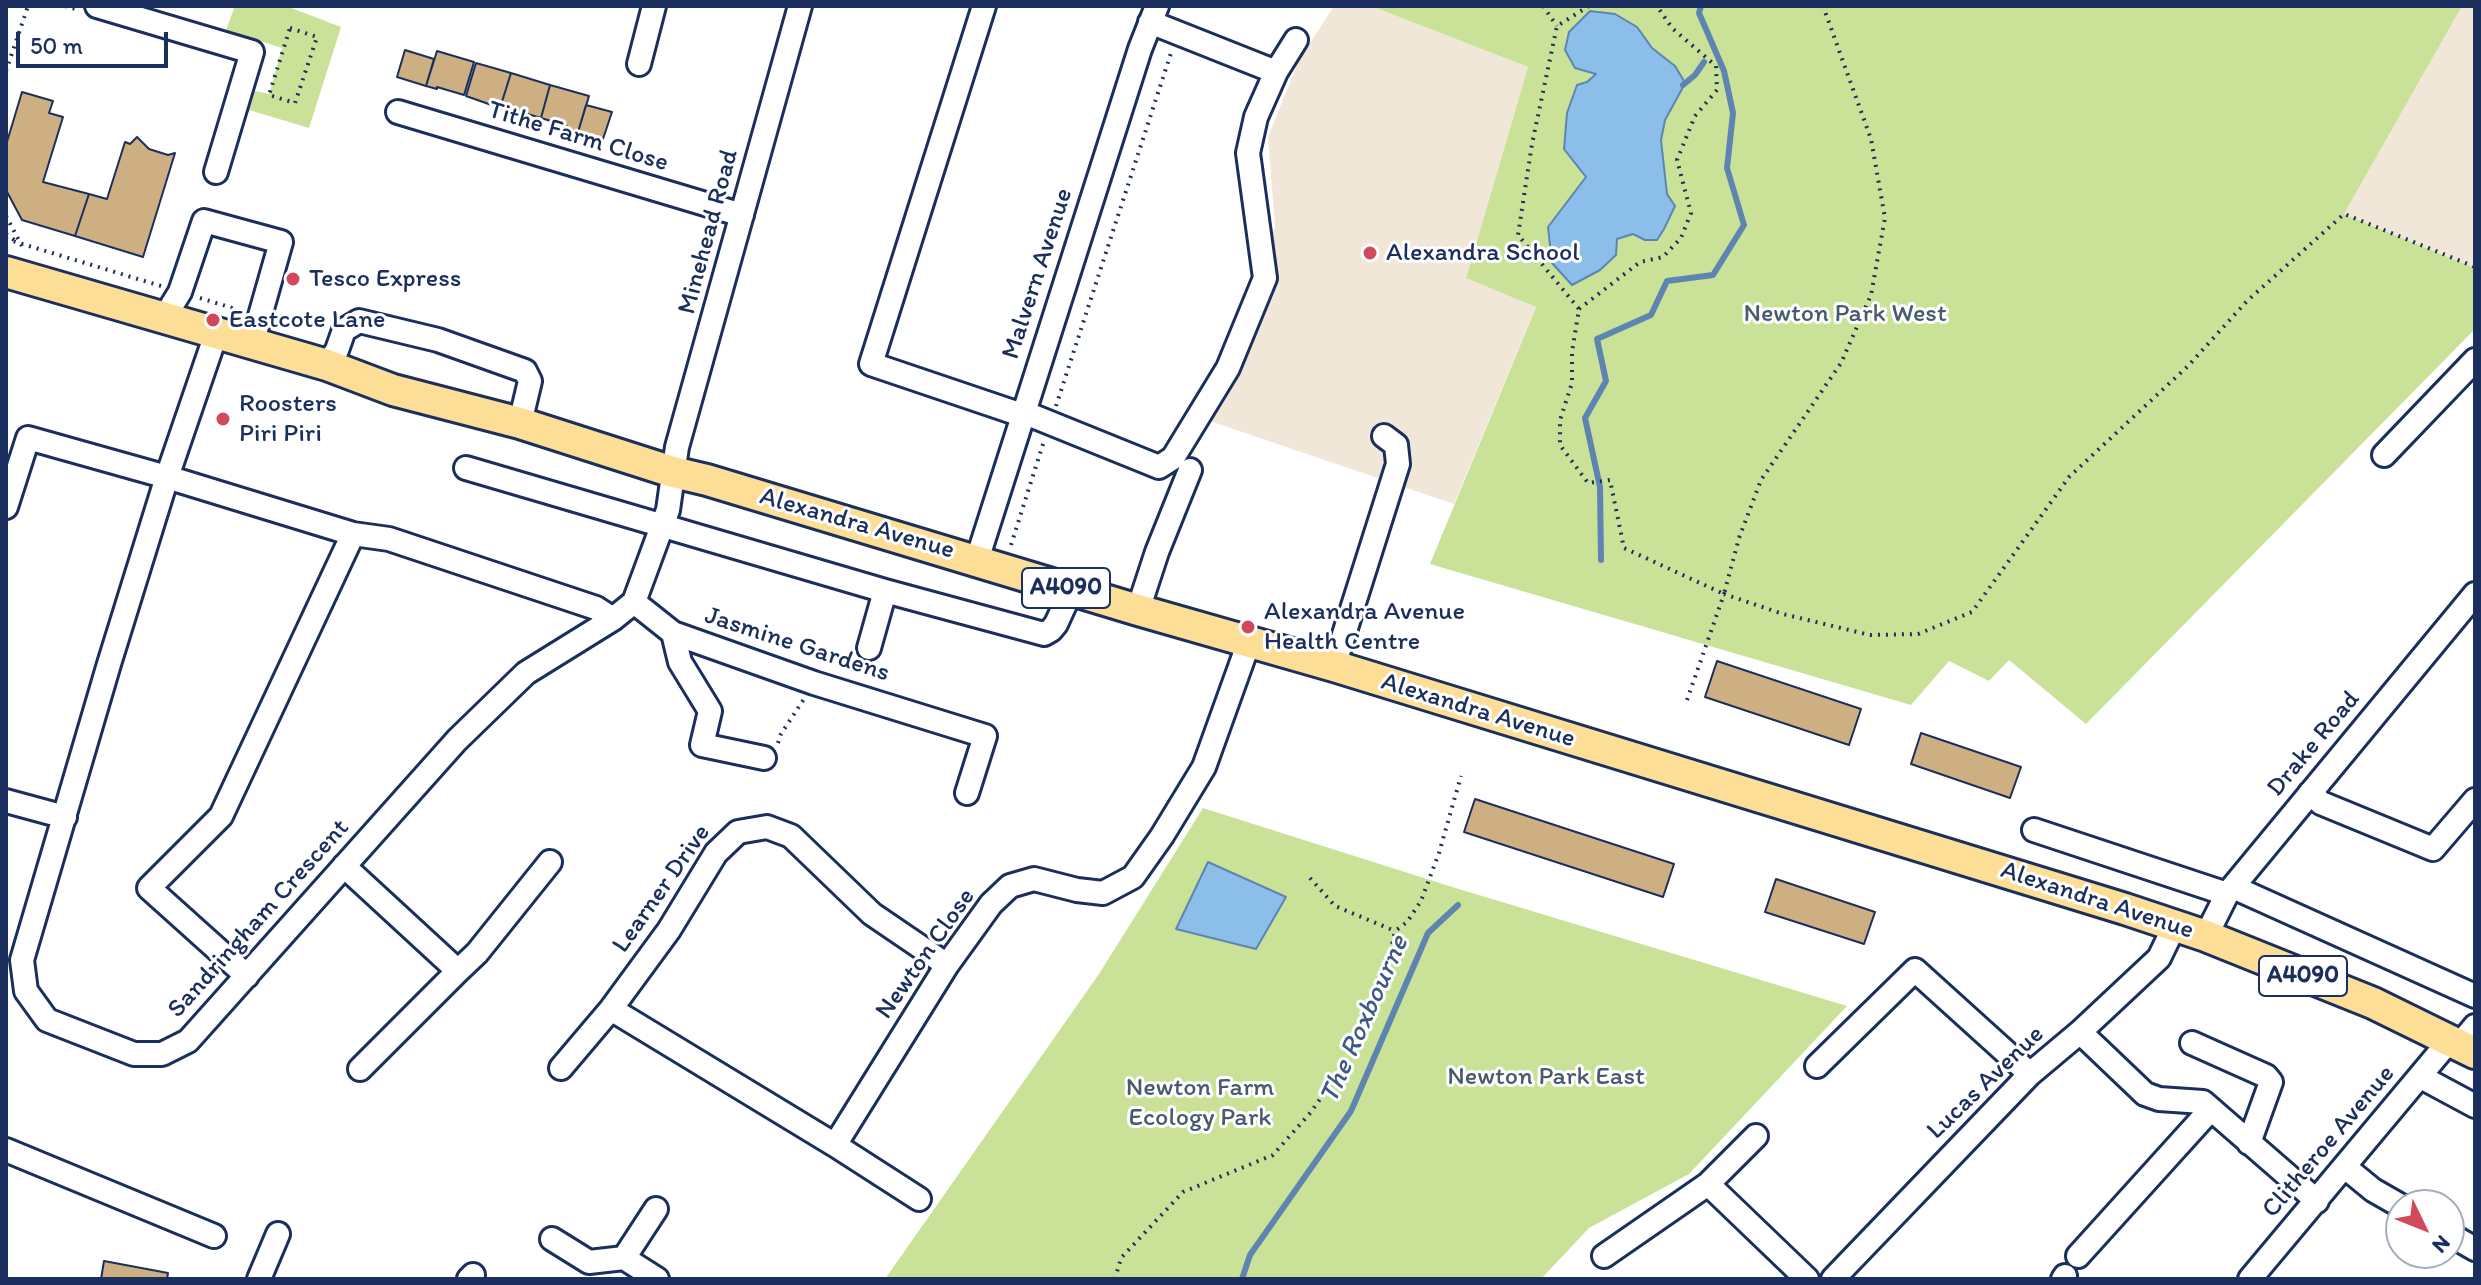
<!DOCTYPE html>
<html>
<head>
<meta charset="utf-8">
<style>
	body { margin:0 }
	#map { position:relative; width:2481px; height:1285px; overflow:hidden; background:#fff; font-family:Itim,sans-serif }
	canvas { display:block }
	.frame { position:absolute; inset:0; border:8px solid #1b2f5e; pointer-events:none }
	.north { position:absolute; left:2385px; top:1189px; width:80px; height:80px; box-sizing:border-box; background:#fff; border:2px solid #a4acbf; border-radius:50%; rotate:133deg; font-size:22px; font-weight:700; line-height:32px; text-align:center; color:#1b2f5e }
	.north::after { content:''; display:block; margin:auto; width:28px; height:36px; background:#d1495b; clip-path:polygon(50% 0,100% 100%,50% 72%,0 100%) }
	.scale { position:absolute; left:16px; top:32px; width:152px; height:36px; box-sizing:border-box; border:4px solid #1b2f5e; border-top:0; padding-left:10px; font-size:24px; line-height:28px; white-space:nowrap; color:#1b2f5e; -webkit-text-stroke:6px #fff; paint-order:stroke }
</style>
</head>
<body>
<div id="map">
<canvas width="2481" height="1285"></canvas>
<div class="frame"></div>
<div class="north">N</div>
<div class="scale">50 m</div>
</div>
<script>
const ctx = document.querySelector('canvas').getContext('2d');
ctx.lineJoin = 'round';
function paint(path, color) { ctx.fillStyle = color; ctx.fill(path, 'evenodd'); }
const toPath = rows => new Path2D(rows.map(r => 'M' + r).join(''));
function stroke(path, color, width, dash) { ctx.strokeStyle = color; ctx.lineWidth = width; ctx.lineCap = dash ? 'butt' : 'round'; ctx.setLineDash(dash || []); ctx.stroke(path); }
function drawText(font, color, halo, rows, align = 'center') {
  ctx.font = font + ' Itim,sans-serif'; ctx.lineWidth = 6; ctx.setLineDash([]); ctx.textBaseline = 'middle'; ctx.strokeStyle = halo; ctx.fillStyle = color; for (const [text, x, y, turn = 0] of rows) {
    ctx.save(); ctx.translate(x, y); ctx.rotate((+turn || 0) * Math.PI / 180); ctx.textAlign = isNaN(turn) ? turn : align; if (halo) ctx.strokeText(text, 0, 0); ctx.fillText(text, 0, 0); ctx.restore();
  }
}
paint(toPath([
	[1334,6,1371,6,1528,67,1466,278,1536,306,1454,504,1207,420,1275,227,1268,137,1299,60],
	[2462,6,2475,6,2475,268,2344,214]
]), '#f0e7d9');
paint(toPath([
	[235,6,286,6,341,27,309,128,249,110,255,91,269,94,282,48,226,30],
	[1371,6,2462,6,2344,214,2475,268,2475,329,2086,724,2009,660,1989,681,1949,661,1911,705,1430,564,1536,307,1466,278,1528,67],
	[1203,808,1449,886,1847,1006,1689,1174,1589,1228,1541,1279,885,1279,1099,974]
]), '#c9e298');
const water = toPath([
	[1590,11,1615,14,1637,27,1652,48,1675,66,1684,81,1682,89,1665,120,1661,140,1667,194,1675,206,1664,229,1657,240,1645,240,1633,234,1617,239,1616,255,1600,270,1572,285,1552,263,1548,227,1586,177,1564,149,1567,113,1577,85,1587,82,1596,74,1575,68,1565,50,1569,32,1590,11],
	[1208,862,1286,897,1256,949,1176,929,1208,862]
]);
paint(water, '#8bbee8');
stroke(water, '#5e85b1', 2);
stroke(toPath([
	[1683,85,1695,75,1704,62],
	[1601,560,1600,487,1585,418,1606,381,1597,339,1651,315,1667,281,1713,275,1744,225,1727,168,1733,113,1724,71,1699,13,1701,6],
	[1242,1279,1250,1255,1351,1111,1428,933,1458,905]
]), '#5e85b1', 6);
const building = toPath([
	[405,50,434,59,426,86,397,77,405,50],
	[437,51,474,62,464,95,437,87,437,89,426,86,437,51],
	[476,63,511,73,500,108,466,96,476,63],
	[511,73,550,85,541,118,511,109,510,111,500,108,511,73],
	[550,85,589,96,578,132,567,128,567,126,541,118,550,85],
	[22,92,53,101,49,113,63,117,43,182,89,194,75,236,22,220,6,190,6,145,22,92],
	[586,105,612,112,603,139,578,132,586,105],
	[137,137,149,149,168,155,175,153,143,257,75,236,89,194,107,199,125,142,130,144,137,137],
	[1717,661,1861,709,1849,745,1705,697,1717,661],
	[1921,733,2021,767,2010,798,1911,764,1921,733],
	[1475,799,1674,864,1663,897,1464,832,1475,799],
	[1776,879,1875,912,1864,944,1765,912,1776,879],
	[104,1261,168,1273,167,1279,101,1279,104,1261]
]);
paint(building, '#cdaf81');
stroke(building, '#1b2f5e', 2);
const minor = toPath([
	[97,6,252,52,216,172],
	[984,6,871,364,1022,415],
	[1150,22,1276,72],
	[639,64,654,6],
	[398,112,742,215],
	[164,318,180,292,204,221,281,242,252,344],
	[216,334,167,477,109,664,22,960,26,991,47,1020,134,1054,162,1054,188,1041,457,740,526,673,613,619,634,602,668,510,677,447,800,6],
	[327,365,337,350,344,330,359,321,438,340,525,371,530,381,520,423],
	[1023,412,1159,467,1173,458,1228,368,1265,278,1248,153,1256,117,1276,72,1296,40],
	[2384,455,2475,360],
	[466,468,885,591,1044,634,1051,630,1056,624,1072,589],
	[6,507,28,438,167,477,353,534,389,539,596,608,613,619],
	[977,560,1140,49,1157,6],
	[634,602,673,633,814,683,985,736,967,793],
	[1138,610,1157,552,1190,470],
	[673,633,680,662,710,711,702,745,764,758],
	[869,648,885,591],
	[1334,666,1398,464,1396,445,1384,436],
	[2310,793,2321,803,2433,849,2475,800],
	[6,801,65,817],
	[2034,830,2227,894],
	[344,866,458,971,360,1069],
	[2233,887,2475,996],
	[2206,936,2227,894,2475,594],
	[458,971,477,953,550,862],
	[247,976,149,888,221,816,353,534],
	[611,1009,835,1145,919,1199],
	[2080,1032,2145,1094,2159,1099,2203,1102,2317,1201],
	[2192,1043,2266,1076,2271,1082,2249,1143],
	[2459,1045,2475,1026],
	[1817,1066,1915,970,2030,1074],
	[561,1068,611,1009,669,930,716,853,738,832,767,827,791,836,872,914,947,965],
	[2421,1077,2475,1106],
	[835,1145,947,965,991,904,1010,886,1034,879,1077,890,1103,893,1133,877,1162,836,1204,767,1249,642],
	[6,1150,214,1236],
	[2345,1167,2373,1190,2401,1206],
	[1708,1184,1807,1279],
	[656,1209,624,1258,657,1279],
	[2449,1234,2475,1249],
	[552,1239,589,1262,624,1258],
	[1604,1256,1708,1184,1756,1136],
	[2078,1256,2211,1109],
	[259,1279,278,1234],
	[469,1279,473,1275],
	[1833,1279,2030,1074,2080,1032,2159,958,2175,925],
	[2063,1279,2065,1276],
	[2250,1279,2450,1040]
]);
const major = toPath([
	[6,272,327,365,393,390,520,423,673,472,707,480,1138,610,1334,666,2125,909,2206,936,2373,1003,2475,1053]
]);
stroke(minor, '#1b2f5e', 28);
stroke(major, '#1b2f5e', 36);
stroke(toPath([
	[65,6,79,10],
	[1543,6,1557,26],
	[1589,6,1557,26,1532,144,1518,235,1579,309,1572,352,1572,383,1560,420,1560,445,1588,483,1610,480,1624,548,1724,594,1739,538,1761,480,1841,363,1871,295,1885,218,1871,139,1823,6],
	[290,28,317,37,295,103,269,95,290,28],
	[6,71,28,6],
	[6,216,22,246],
	[6,234,17,242],
	[6,239,161,286],
	[200,298,242,311],
	[1579,309,1640,262,1663,257,1681,238,1691,213,1677,160,1695,116,1717,90,1716,66,1672,28,1657,6],
	[1056,406,1171,53],
	[1011,545,1044,441],
	[1687,700,1724,594,1783,614,1870,635,1918,634,1972,612,2069,477,2188,366,2247,301,2344,214,2475,267],
	[778,743,781,734,804,699],
	[1310,878,1335,906,1395,931],
	[1115,1279,1121,1258,1183,1192,1273,1155,1311,1112,1360,1042,1386,971,1395,931,1407,922,1421,901,1439,853,1461,776]
]), '#1b2f5e', 4, [2, 6]);
stroke(minor, '#fff', 22);
stroke(major, '#fdde96', 30);
for (const [x, y, r, color] of [
	[1370,253,8,"#d1495b"],
	[293,279,8,"#d1495b"],
	[213,320,8,"#d1495b"],
	[223,419,8,"#d1495b"],
	[1248,627,8,"#d1495b"]
]) { const dot = new Path2D(); dot.arc(x, y, r, 0, 2 * Math.PI); ctx.fillStyle = color; ctx.fill(dot); stroke(dot, '#fff', 3); }
for (const [x, y, w] of [
	[1066,588,88],
	[2303,976,88]
]) { const box = new Path2D(); box.roundRect(x - w / 2, y - 20, w, 40, 6); ctx.fillStyle = '#fff'; ctx.fill(box); stroke(box, '#1b2f5e', 2); }
drawText('bold 24px', '#1b2f5e', null, [
	["A4090",1066,588],
	["A4090",2303,976]
]);
drawText('26px', '#1b2f5e', '#fff', [
	["Tithe Farm Close",578,137,17],
	["Minehead Road",709,232,-75],
	["Malvern Avenue",1038,274,-72],
	["Alexandra Avenue",857,524,16],
	["Jasmine Gardens",797,645,18],
	["Alexandra Avenue",1478,711,17],
	["Drake Road",2314,744,-50],
	["Learner Drive",662,889,-55],
	["Alexandra Avenue",2097,901,18],
	["Sandringham Crescent",259,919,-48],
	["Newton Close",926,954,-55],
	["Lucas Avenue",1986,1083,-44],
	["Clitheroe Avenue",2329,1142,-50]
]);
drawText('26px', '#1b2f5e', '#fff', [
	["Alexandra School",1386,253],
	["Tesco Express",309,279],
	["Eastcote Lane",229,320],
	["Roosters",239,404],
	["Piri Piri",239,434],
	["Alexandra Avenue",1264,612],
	["Health Centre",1264,642]
], 'left');
drawText('26px', '#465c6c', '#fff', [
	["Newton Park West",1845,314],
	["Newton Park East",1546,1077],
	["Newton Farm",1200,1088],
	["Ecology Park",1200,1118]
]);
drawText('italic 28px', '#3d5a87', '#fff', [
	["The Roxbourne",1365,1020,-66]
]);
</script>
</body>
</html>
